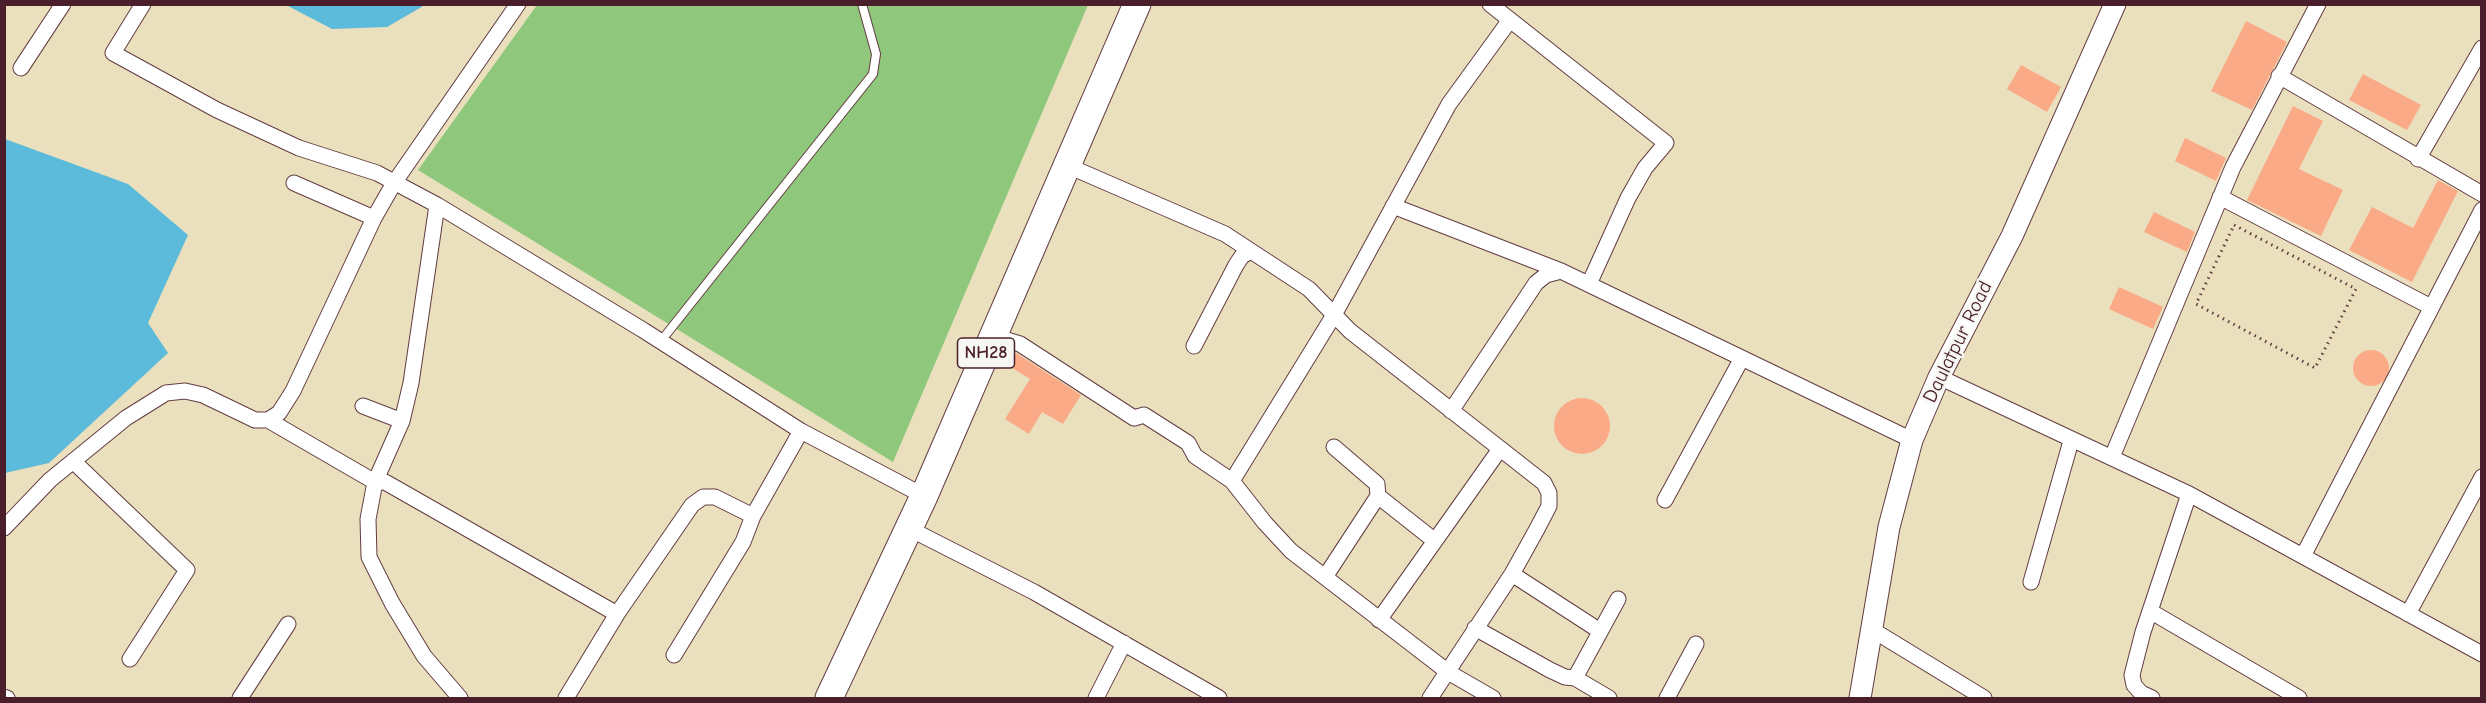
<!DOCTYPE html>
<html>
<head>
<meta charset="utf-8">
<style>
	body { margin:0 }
	#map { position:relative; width:2486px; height:703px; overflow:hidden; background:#eae0be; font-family:"Comic Neue",sans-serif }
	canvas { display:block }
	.frame { position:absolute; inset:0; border:6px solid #4a1f2b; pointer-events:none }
</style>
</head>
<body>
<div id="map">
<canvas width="2486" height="703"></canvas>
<div class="frame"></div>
</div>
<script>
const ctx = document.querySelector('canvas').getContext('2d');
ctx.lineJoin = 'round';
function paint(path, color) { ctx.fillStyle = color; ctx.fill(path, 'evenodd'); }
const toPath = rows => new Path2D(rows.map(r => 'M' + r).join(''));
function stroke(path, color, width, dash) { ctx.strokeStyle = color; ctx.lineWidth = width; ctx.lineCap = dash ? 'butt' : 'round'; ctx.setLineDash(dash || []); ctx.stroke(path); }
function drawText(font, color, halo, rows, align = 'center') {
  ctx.font = font + ' "Comic Neue",sans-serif'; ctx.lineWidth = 5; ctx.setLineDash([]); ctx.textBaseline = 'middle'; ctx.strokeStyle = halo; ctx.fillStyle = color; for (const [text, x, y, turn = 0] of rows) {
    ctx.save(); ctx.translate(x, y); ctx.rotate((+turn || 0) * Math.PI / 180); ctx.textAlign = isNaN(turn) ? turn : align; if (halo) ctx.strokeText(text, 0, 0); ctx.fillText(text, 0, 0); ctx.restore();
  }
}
paint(toPath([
	[537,5,1088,5,893,462,418,170]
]), '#8fc87c');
paint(toPath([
	[286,5,425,5,387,27,332,29],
	[5,139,128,184,188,235,148,323,168,353,49,463,5,473]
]), '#5cbada');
paint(toPath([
	[2246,21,2287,42,2252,110,2211,91],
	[2021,65,2061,87,2047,112,2007,89],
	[2363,74,2421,105,2407,130,2349,100],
	[2293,106,2323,121,2299,169,2343,190,2321,236,2247,200],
	[2185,138,2226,158,2216,181,2175,161],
	[2438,180,2458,191,2412,282,2349,250,2372,207,2413,228],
	[2154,212,2195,232,2187,252,2144,232],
	[2119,287,2163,307,2153,329,2109,309],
	'2353 368a18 18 0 1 1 36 0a18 18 0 1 1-36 0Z',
	[1016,353,1081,395,1063,424,1042,412,1029,434,1005,419,1030,379,1009,366],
	'1554 426a28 28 0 1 1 56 0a28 28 0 1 1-56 0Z'
]), '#fbaa88');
const lane = toPath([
	[661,341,873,74,876,54,862,4]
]);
const street = toPath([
	[143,4,113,53,217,110,299,148,377,173,437,205,643,330,801,431,924,496],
	[1490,4,1666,143,1645,168,1628,198,1589,284],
	[21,68,63,4],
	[2279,76,2482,194],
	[2418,159,2482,48],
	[1066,165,1225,234,1251,251],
	[294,183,374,218],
	[2220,197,2431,307],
	[1393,206,1561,271],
	[993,336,1020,344,1134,418,1144,415,1188,443,1195,456,1232,481],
	[1194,346,1236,265,1242,256,1251,251,1309,289,1350,331,1544,483,1549,493,1549,506,1537,529,1512,574,1430,698],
	[1939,377,2189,494,2482,654],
	[363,406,402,421,411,383,437,205],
	[1451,411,1536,283,1546,275,1561,271,1912,440],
	[268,420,375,482,385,482,617,614],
	[402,421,375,482,368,519,369,557,392,603,424,656,460,698],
	[1334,447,1377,484,1378,496,1435,541],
	[2112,457,2233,167,2318,4],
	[73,461,187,570,130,659],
	[1665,500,1742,358],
	[4,528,50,480,126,418,166,393,185,391,203,395,255,420,268,420,279,413,293,391,374,218,394,183,518,4],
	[908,528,1034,592,1219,698],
	[2303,556,2482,210],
	[1512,574,1600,631],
	[1325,577,1378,496],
	[2031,582,2071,441],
	[2150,611,2299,698],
	[2408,614,2482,477],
	[1379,620,1500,449],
	[1475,628,1550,670,1565,677,1575,678,1618,599],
	[1871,629,1984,698],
	[674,655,743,542,753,516,801,431],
	[1575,678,1609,698],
	[4,697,7,698],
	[240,698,288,624],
	[566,698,617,614,692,505,703,497,715,497,753,516],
	[1096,698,1124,643],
	[1493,698,1448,672,1291,551,1265,523,1232,481,1334,315,1449,104,1510,20],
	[1667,698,1696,644],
	[2152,698,2141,693,2134,685,2132,675,2143,632,2189,494]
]);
const secondary = toPath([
	[1860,698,1889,527,1912,440,1939,377,2012,236,2115,4]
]);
const highway = toPath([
	[829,698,924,496,1137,4]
]);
stroke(lane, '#623c41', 10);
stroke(street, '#623c41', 17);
stroke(secondary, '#623c41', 23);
stroke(highway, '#623c41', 29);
stroke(toPath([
	[2234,225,2356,289,2315,368,2196,304,2234,225]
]), '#623c41', 3, [1.5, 4.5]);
stroke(lane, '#fff', 8);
stroke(street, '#fff', 15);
stroke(secondary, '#fff', 21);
stroke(highway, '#fff', 27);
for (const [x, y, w] of [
	[986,353,57]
]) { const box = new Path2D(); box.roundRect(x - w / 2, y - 15, w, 30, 4.5); ctx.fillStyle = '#f6f6f2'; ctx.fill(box); stroke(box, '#4a1f2b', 1.5); }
drawText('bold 18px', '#4a1f2b', null, [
	["NH28",986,353]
]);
drawText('20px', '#4a1f2b', '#f6f6f2', [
	["Daulatpur Road",1958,342,-64]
]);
</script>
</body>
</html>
